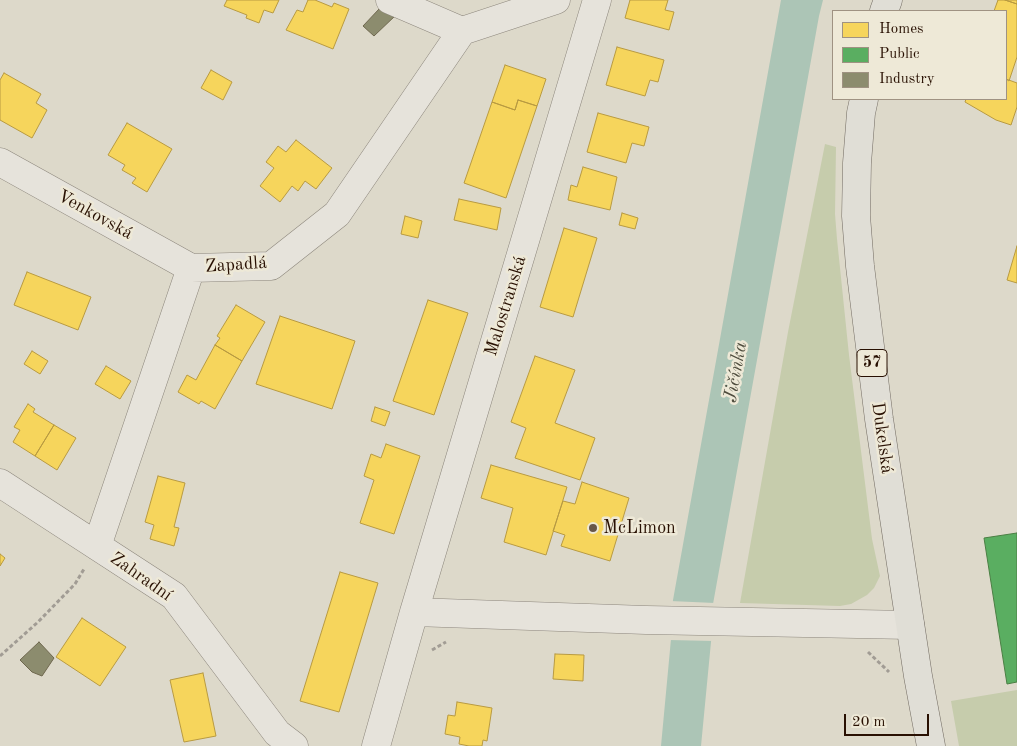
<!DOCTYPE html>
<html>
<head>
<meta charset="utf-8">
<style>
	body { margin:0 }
	#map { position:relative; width:1017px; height:746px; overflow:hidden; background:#ddd9ca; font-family:"Old Standard TT",serif }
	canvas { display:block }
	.legend { position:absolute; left:832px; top:10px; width:175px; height:90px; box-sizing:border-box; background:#eee9d7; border:1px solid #9f9282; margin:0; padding:6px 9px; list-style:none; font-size:15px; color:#281002 }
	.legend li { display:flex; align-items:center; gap:10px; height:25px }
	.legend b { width:25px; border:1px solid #9f9282 }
	.scale { position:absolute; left:844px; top:714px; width:85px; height:22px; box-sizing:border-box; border:2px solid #281002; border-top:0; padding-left:6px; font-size:15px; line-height:18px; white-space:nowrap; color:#281002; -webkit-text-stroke:4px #eee9d7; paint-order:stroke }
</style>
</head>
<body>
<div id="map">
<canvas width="1017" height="746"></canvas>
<ul class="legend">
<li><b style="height:14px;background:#f6d55c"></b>Homes</li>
<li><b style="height:14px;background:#5aae61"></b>Public</li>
<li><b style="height:14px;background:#8c8c6e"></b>Industry</li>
</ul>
<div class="scale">20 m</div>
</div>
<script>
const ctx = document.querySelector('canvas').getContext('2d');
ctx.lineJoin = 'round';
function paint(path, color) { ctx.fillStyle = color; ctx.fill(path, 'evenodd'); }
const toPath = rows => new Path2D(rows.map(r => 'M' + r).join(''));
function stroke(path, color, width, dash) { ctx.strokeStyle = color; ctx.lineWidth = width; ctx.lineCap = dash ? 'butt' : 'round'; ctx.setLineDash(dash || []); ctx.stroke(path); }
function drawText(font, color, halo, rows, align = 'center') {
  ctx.font = font + ' "Old Standard TT",serif'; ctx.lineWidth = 5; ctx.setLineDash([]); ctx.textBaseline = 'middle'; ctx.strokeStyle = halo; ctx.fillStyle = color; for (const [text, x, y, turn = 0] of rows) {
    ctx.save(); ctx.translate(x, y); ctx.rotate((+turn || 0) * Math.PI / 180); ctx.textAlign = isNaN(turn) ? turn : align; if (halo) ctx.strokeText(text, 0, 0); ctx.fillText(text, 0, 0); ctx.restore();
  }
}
paint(toPath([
	[825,144,836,147,835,214,837,239,849,355,872,539,880,576,874,588,867,595,851,604,840,606,740,603,788,332],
	[1017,690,1017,746,959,746,951,701]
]), '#c6ccac');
paint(toPath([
	[781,0,823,0,819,16,713,604,711,642,701,746,661,746,671,639,673,600]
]), '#acc5b6');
paint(toPath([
	[670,601,715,603,714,641,669,640]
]), '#ddd9ca');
const homes = toPath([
	[227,0,279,0,273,13,264,10,259,23,246,18,247,15,224,6,227,0],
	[308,0,315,0,332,7,334,3,349,9,333,49,286,30,297,10,303,12,308,0],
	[630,0,668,0,665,10,674,12,669,30,625,18,630,0],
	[998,0,1005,0,1017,4,1017,57,1009,81,1006,79,1006,11,994,11,998,0],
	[1005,0,1017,0,1017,4,1005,0],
	[617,47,664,60,658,82,650,80,645,96,606,85,617,47],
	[505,65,546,79,537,106,518,100,515,110,492,102,505,65],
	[211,70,232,82,223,100,201,88,211,70],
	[4,73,41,94,36,103,47,110,32,138,0,120,0,80,4,73],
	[1006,79,1017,83,1017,107,1011,125,996,120,965,102,966,99,1006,99,1006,79],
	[518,100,537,106,506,198,464,183,492,102,515,110,518,100],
	[598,113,649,127,644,146,632,143,626,163,587,152,598,113],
	[127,123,172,149,147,192,132,183,136,178,122,170,125,165,108,155,127,123],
	[296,140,332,168,316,189,305,181,298,191,292,186,280,202,260,186,274,168,266,162,278,146,286,152,296,140],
	[583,167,617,177,610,210,568,200,571,185,577,187,583,167],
	[459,199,501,208,497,230,454,220,459,199],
	[622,213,638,218,635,229,619,225,622,213],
	[405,216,422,221,418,238,401,234,405,216],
	[564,228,597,238,573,317,540,307,564,228],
	[1017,246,1017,283,1007,280,1017,246],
	[27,272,91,297,78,330,14,305,27,272],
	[428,300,468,313,434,415,393,401,428,300],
	[236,305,265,322,242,361,215,345,220,338,217,336,236,305],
	[280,316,355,341,332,409,256,384,280,316],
	[215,345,242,361,215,409,201,401,199,404,178,392,187,375,196,380,215,345],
	[32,351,48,361,40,374,24,364,32,351],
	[535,356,575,370,555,423,595,438,580,480,515,458,526,428,511,422,535,356],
	[106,366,131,381,120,399,95,384,106,366],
	[28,404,35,409,33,412,54,425,35,456,13,442,20,430,14,427,28,404],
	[375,407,390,412,385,426,371,421,375,407],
	[54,425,76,438,57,470,35,456,54,425],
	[386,444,420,456,394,534,360,523,374,480,364,476,371,454,381,458,386,444],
	[491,465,567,487,546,555,504,542,513,508,481,498,491,465],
	[158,476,185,483,174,527,179,528,174,546,150,539,154,525,145,522,158,476],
	[582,482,629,498,610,561,561,546,565,535,553,531,563,501,575,504,582,482],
	[0,554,5,558,0,566,0,554],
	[340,572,378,583,339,712,300,701,340,572],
	[82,618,126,647,100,686,56,657,82,618],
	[555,654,584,655,583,681,553,679,555,654],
	[203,673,216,736,184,742,170,680,203,673],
	[457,702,492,708,487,741,483,740,482,746,469,746,459,744,460,737,445,734,448,715,455,716,457,702]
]);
paint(homes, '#f6d55c');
stroke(homes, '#b89a41', 1);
const public = toPath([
	[1017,533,1017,682,1007,684,984,538,1017,533]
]);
paint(public, '#5aae61');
stroke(public, '#4b7f44', 1);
const industry = toPath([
	[380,8,396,15,374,36,363,26,380,8],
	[39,642,54,658,42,676,32,672,20,660,39,642]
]);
paint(industry, '#8c8c6e');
stroke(industry, '#6e674e', 1);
const street = toPath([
	[390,0,462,31,556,0],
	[0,162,191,268],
	[0,483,174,596,277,733,294,746],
	[97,546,191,268,271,266,337,214,462,31],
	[414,612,646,620,910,625],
	[376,746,414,612,597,0]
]);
const primary = toPath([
	[884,11,888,0],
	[864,99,861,113,857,163,856,216,860,266,879,419,918,676,931,746]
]);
stroke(street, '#8d877d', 29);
stroke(primary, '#736c63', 29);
stroke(toPath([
	[432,650,446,642],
	[868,652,889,672],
	[0,656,38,622,75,584,84,569]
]), '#a19c94', 3, [4, 2.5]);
stroke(street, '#e6e3db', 28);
stroke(primary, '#e0ded6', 28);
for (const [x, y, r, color] of [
	[593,528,5,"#675648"]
]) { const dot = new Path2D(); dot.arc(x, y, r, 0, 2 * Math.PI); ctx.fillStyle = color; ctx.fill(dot); stroke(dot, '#eee9d7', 2); }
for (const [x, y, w] of [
	[872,363,30]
]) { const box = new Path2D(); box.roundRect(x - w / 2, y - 13.5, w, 27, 4); ctx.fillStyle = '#eee9d7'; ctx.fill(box); stroke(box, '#281002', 1); }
drawText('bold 16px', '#281002', null, [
	["57",872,363]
]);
drawText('18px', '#281002', '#eee9d7', [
	["Venkovská",95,215,29],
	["Zapadlá",236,265,-4],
	["Malostranská",506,306,-73],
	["Dukelská",882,438,82],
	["Zahradní",141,577,35]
]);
drawText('18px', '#281002', '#eee9d7', [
	["McLimon",603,528]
], 'left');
drawText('italic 19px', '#4f4d3e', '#eee9d7', [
	["Jičínka",736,372,-80]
]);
</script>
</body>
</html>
